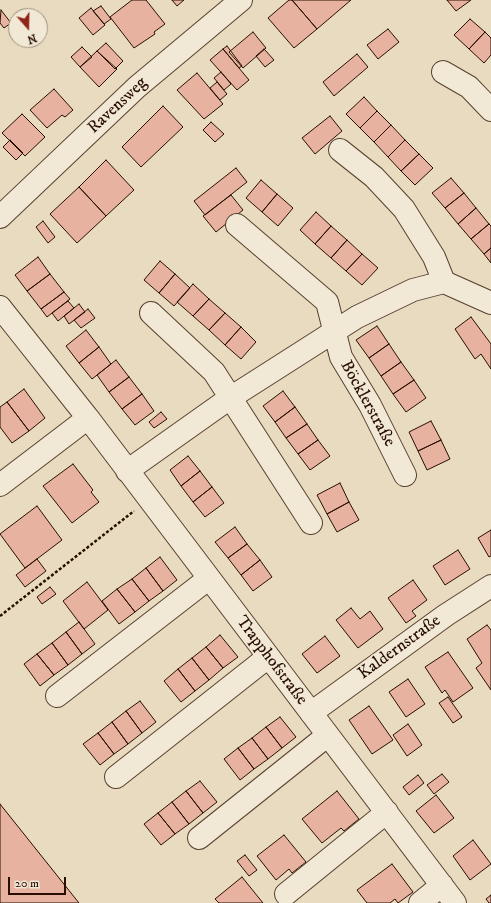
<!DOCTYPE html>
<html>
<head>
<meta charset="utf-8">
<style>
	body { margin:0 }
	#map { position:relative; width:491px; height:903px; overflow:hidden; background:#e9dbbf; font-family:"IM FELL DW Pica",serif }
	canvas { display:block }
	.north { position:absolute; left:8px; top:8px; width:40px; height:40px; box-sizing:border-box; background:#f1e8d5; border:1px solid #a19180; border-radius:50%; rotate:160deg; font-size:11px; font-weight:700; line-height:16px; text-align:center; color:#280e00 }
	.north::after { content:''; display:block; margin:auto; width:14px; height:18px; background:#8f2418; clip-path:polygon(50% 0,100% 100%,50% 72%,0 100%) }
	.scale { position:absolute; left:8px; top:877px; width:58px; height:18px; box-sizing:border-box; border:2px solid #280e00; border-top:0; padding-left:5px; font-size:12px; line-height:14px; white-space:nowrap; color:#280e00; -webkit-text-stroke:3px #f1e8d5; paint-order:stroke }
</style>
</head>
<body>
<div id="map">
<canvas width="491" height="903"></canvas>
<div class="north">N</div>
<div class="scale">20 m</div>
</div>
<script>
const ctx = document.querySelector('canvas').getContext('2d');
ctx.lineJoin = 'round';
function paint(path, color) { ctx.fillStyle = color; ctx.fill(path, 'evenodd'); }
const toPath = rows => new Path2D(rows.map(r => 'M' + r).join(''));
function stroke(path, color, width, dash) { ctx.strokeStyle = color; ctx.lineWidth = width; ctx.lineCap = dash ? 'butt' : 'round'; ctx.setLineDash(dash || []); ctx.stroke(path); }
function drawText(font, color, halo, rows, align = 'center') {
  ctx.font = font + ' "IM FELL DW Pica",serif'; ctx.lineWidth = 3; ctx.setLineDash([]); ctx.textBaseline = 'middle'; ctx.strokeStyle = halo; ctx.fillStyle = color; for (const [text, x, y, turn = 0] of rows) {
    ctx.save(); ctx.translate(x, y); ctx.rotate((+turn || 0) * Math.PI / 180); ctx.textAlign = isNaN(turn) ? turn : align; if (halo) ctx.strokeText(text, 0, 0); ctx.fillText(text, 0, 0); ctx.restore();
  }
}
const building = toPath([
	[132,0,146,0,165,24,154,32,155,34,134,48,110,17,132,0],
	[172,0,184,0,177,6,172,0],
	[289,0,292,0,317,29,294,48,268,18,289,0],
	[292,0,351,0,317,29,292,0],
	[447,0,471,0,456,11,447,0],
	[101,6,111,19,104,24,93,11,101,6],
	[91,8,105,25,93,35,79,18,91,8],
	[1,10,11,23,4,28,0,23,1,10],
	[470,19,485,32,469,49,454,35,470,19],
	[388,29,399,42,378,59,367,45,388,29],
	[253,32,266,48,243,68,229,52,253,32],
	[485,32,491,38,491,55,484,63,469,49,485,32],
	[106,43,123,61,115,69,97,51,106,43],
	[227,46,242,66,239,68,223,49,227,46],
	[82,47,92,57,80,67,71,57,82,47],
	[223,49,249,80,237,90,210,60,223,49],
	[264,49,274,60,265,67,256,56,264,49],
	[97,51,117,69,99,87,80,67,97,51],
	[357,54,368,67,334,96,323,82,357,54],
	[221,72,231,84,224,90,214,78,221,72],
	[197,73,223,104,204,119,177,90,197,73],
	[217,82,227,94,220,100,210,88,217,82],
	[54,89,73,110,65,117,62,115,47,128,30,110,54,89],
	[364,97,377,111,360,128,346,114,364,97],
	[163,106,183,127,141,167,122,147,163,106],
	[377,111,391,125,374,142,360,128,377,111],
	[22,114,45,137,25,156,2,133,22,114],
	[330,116,342,131,315,154,302,138,330,116],
	[211,122,224,134,215,142,203,130,211,122],
	[391,125,405,140,388,157,374,142,391,125],
	[10,140,23,153,16,160,3,147,10,140],
	[405,140,419,154,401,171,388,157,405,140],
	[419,154,433,168,415,185,401,171,419,154],
	[106,160,134,190,106,216,79,187,106,160],
	[236,168,247,182,205,215,194,201,236,168],
	[451,178,464,193,445,208,432,193,451,178],
	[261,180,277,194,262,212,246,198,261,180],
	[79,187,106,216,77,243,50,214,79,187],
	[464,193,476,208,458,224,445,208,464,193],
	[277,194,293,208,278,226,262,212,277,194],
	[231,195,243,210,216,232,203,216,231,195],
	[476,208,489,224,471,239,458,224,476,208],
	[316,212,331,226,315,244,300,230,316,212],
	[43,221,55,237,48,243,36,227,43,221],
	[489,224,491,226,491,248,484,254,471,239,489,224],
	[331,226,347,240,331,258,315,244,331,226],
	[347,240,362,254,346,271,331,258,347,240],
	[491,248,491,263,484,254,491,248],
	[362,254,378,268,362,285,346,271,362,254],
	[38,257,50,274,27,291,15,275,38,257],
	[160,261,175,274,159,293,144,280,160,261],
	[50,274,64,292,41,309,27,291,50,274],
	[175,274,190,288,174,306,159,293,175,274],
	[193,284,209,299,193,316,177,302,193,284],
	[64,292,70,299,47,317,41,309,64,292],
	[209,299,225,313,209,330,193,316,209,299],
	[68,301,74,308,58,321,52,313,68,301],
	[79,304,85,312,69,324,64,316,79,304],
	[88,309,95,318,81,328,74,320,88,309],
	[225,313,241,327,225,345,209,330,225,313],
	[471,317,491,344,491,369,481,354,475,359,455,329,471,317],
	[377,326,389,344,369,358,356,340,377,326],
	[241,327,256,342,241,359,225,345,241,327],
	[86,330,99,347,79,363,66,346,86,330],
	[389,344,401,362,381,376,369,358,389,344],
	[99,347,111,364,92,379,79,363,99,347],
	[116,360,129,377,109,392,97,375,116,360],
	[401,362,414,380,393,394,381,376,401,362],
	[129,377,142,394,122,409,109,392,129,377],
	[414,380,426,398,406,412,393,394,414,380],
	[24,389,45,418,29,431,7,402,24,389],
	[283,391,295,407,275,422,263,406,283,391],
	[142,394,154,411,135,425,122,409,142,394],
	[7,402,29,431,12,443,0,427,0,407,7,402],
	[295,407,307,424,286,438,275,422,295,407],
	[161,412,167,419,154,428,149,422,161,412],
	[431,421,441,440,418,451,409,432,431,421],
	[307,424,318,440,298,454,286,438,307,424],
	[318,440,330,456,310,470,298,454,318,440],
	[441,440,450,459,427,470,418,451,441,440],
	[188,456,200,471,181,486,170,470,188,456],
	[73,464,93,490,91,492,99,502,72,523,43,486,73,464],
	[200,471,212,487,193,502,181,486,200,471],
	[340,483,349,502,327,514,317,495,340,483],
	[212,487,224,503,205,517,193,502,212,487],
	[349,502,359,520,337,532,327,514,349,502],
	[37,506,62,540,25,568,0,534,37,506],
	[235,527,247,544,228,558,215,542,235,527],
	[491,530,491,556,489,557,478,538,491,530],
	[247,544,260,560,241,575,228,558,247,544],
	[458,550,470,569,445,585,433,566,458,550],
	[160,557,177,580,163,591,146,568,160,557],
	[37,559,46,571,25,587,16,575,37,559],
	[260,560,272,577,253,591,241,575,260,560],
	[146,568,163,591,149,601,132,579,146,568],
	[132,579,149,601,135,612,117,589,132,579],
	[413,580,427,600,412,611,416,616,406,623,388,598,413,580],
	[87,582,108,610,84,629,63,601,87,582],
	[50,587,56,594,42,604,37,597,50,587],
	[117,589,135,612,119,624,102,601,117,589],
	[351,608,360,619,370,611,383,629,358,648,336,620,351,608],
	[79,622,95,644,82,654,66,632,79,622],
	[487,625,491,630,491,690,476,668,482,663,467,639,487,625],
	[66,632,82,654,68,665,52,643,66,632],
	[220,635,238,657,223,668,206,647,220,635],
	[325,636,340,656,317,673,302,654,325,636],
	[52,643,68,665,54,675,37,654,52,643],
	[206,647,223,668,209,680,192,658,206,647],
	[448,652,473,688,453,702,445,690,442,693,425,667,448,652],
	[37,654,54,675,40,686,24,664,37,654],
	[192,658,209,680,195,691,178,669,192,658],
	[178,669,195,691,181,702,164,681,178,669],
	[408,679,425,704,406,717,389,692,408,679],
	[448,697,462,717,453,723,439,703,448,697],
	[140,701,156,722,142,733,126,711,140,701],
	[369,706,393,740,372,754,349,720,369,706],
	[126,711,142,733,128,744,112,722,126,711],
	[280,717,296,737,282,748,266,727,280,717],
	[112,722,128,744,114,754,98,733,112,722],
	[408,724,422,745,407,756,393,735,408,724],
	[266,727,282,748,268,759,252,738,266,727],
	[98,733,114,754,100,765,83,744,98,733],
	[252,738,268,759,254,769,238,748,252,738],
	[238,748,254,769,240,780,224,759,238,748],
	[442,774,449,782,434,794,427,785,442,774],
	[418,775,424,783,409,795,403,787,418,775],
	[200,781,217,802,203,813,186,791,200,781],
	[186,791,203,813,189,824,172,802,186,791],
	[337,791,359,819,344,831,341,828,322,843,302,819,337,791],
	[436,795,454,818,434,833,416,811,436,795],
	[172,802,189,824,175,834,158,813,172,802],
	[0,804,79,903,0,903,0,804],
	[158,813,175,834,161,845,144,824,158,813],
	[284,835,306,862,292,873,289,869,276,880,257,856,284,835],
	[473,840,491,864,470,880,453,856,473,840],
	[245,855,257,870,249,876,237,861,245,855],
	[392,864,413,892,398,903,395,899,390,903,367,903,357,890,392,864],
	[242,877,263,903,219,903,215,899,242,877],
	[491,895,491,903,489,903,486,899,491,895]
]);
paint(building, '#e7b2a0');
stroke(building, '#280e00', 1);
const minor = toPath([
	[443,72,469,87,491,110],
	[340,150,374,177,404,209,434,257,444,282,491,303],
	[0,217,137,87,241,0],
	[237,225,327,302,341,357,370,405,405,475],
	[0,307,88,418,455,903],
	[151,313,214,372,311,523],
	[127,471,230,398,357,317,413,290,444,282],
	[0,485,88,418],
	[57,696,208,579],
	[311,713,446,615,491,586],
	[116,777,268,657],
	[199,838,328,735],
	[286,894,387,812],
	[420,903,442,885]
]);
stroke(minor, '#584130', 24);
stroke(toPath([
	[0,616,134,511]
]), '#280e00', 2.5, [3, 2]);
stroke(minor, '#f1e8d5', 22);
drawText('17px', '#280e00', '#f1e8d5', [
	["Ravensweg",118,106,-43],
	["Böcklerstraße",367,404,61],
	["Kaldernstraße",400,648,-36],
	["Trapphofstraße",271,661,53]
]);
</script>
</body>
</html>
